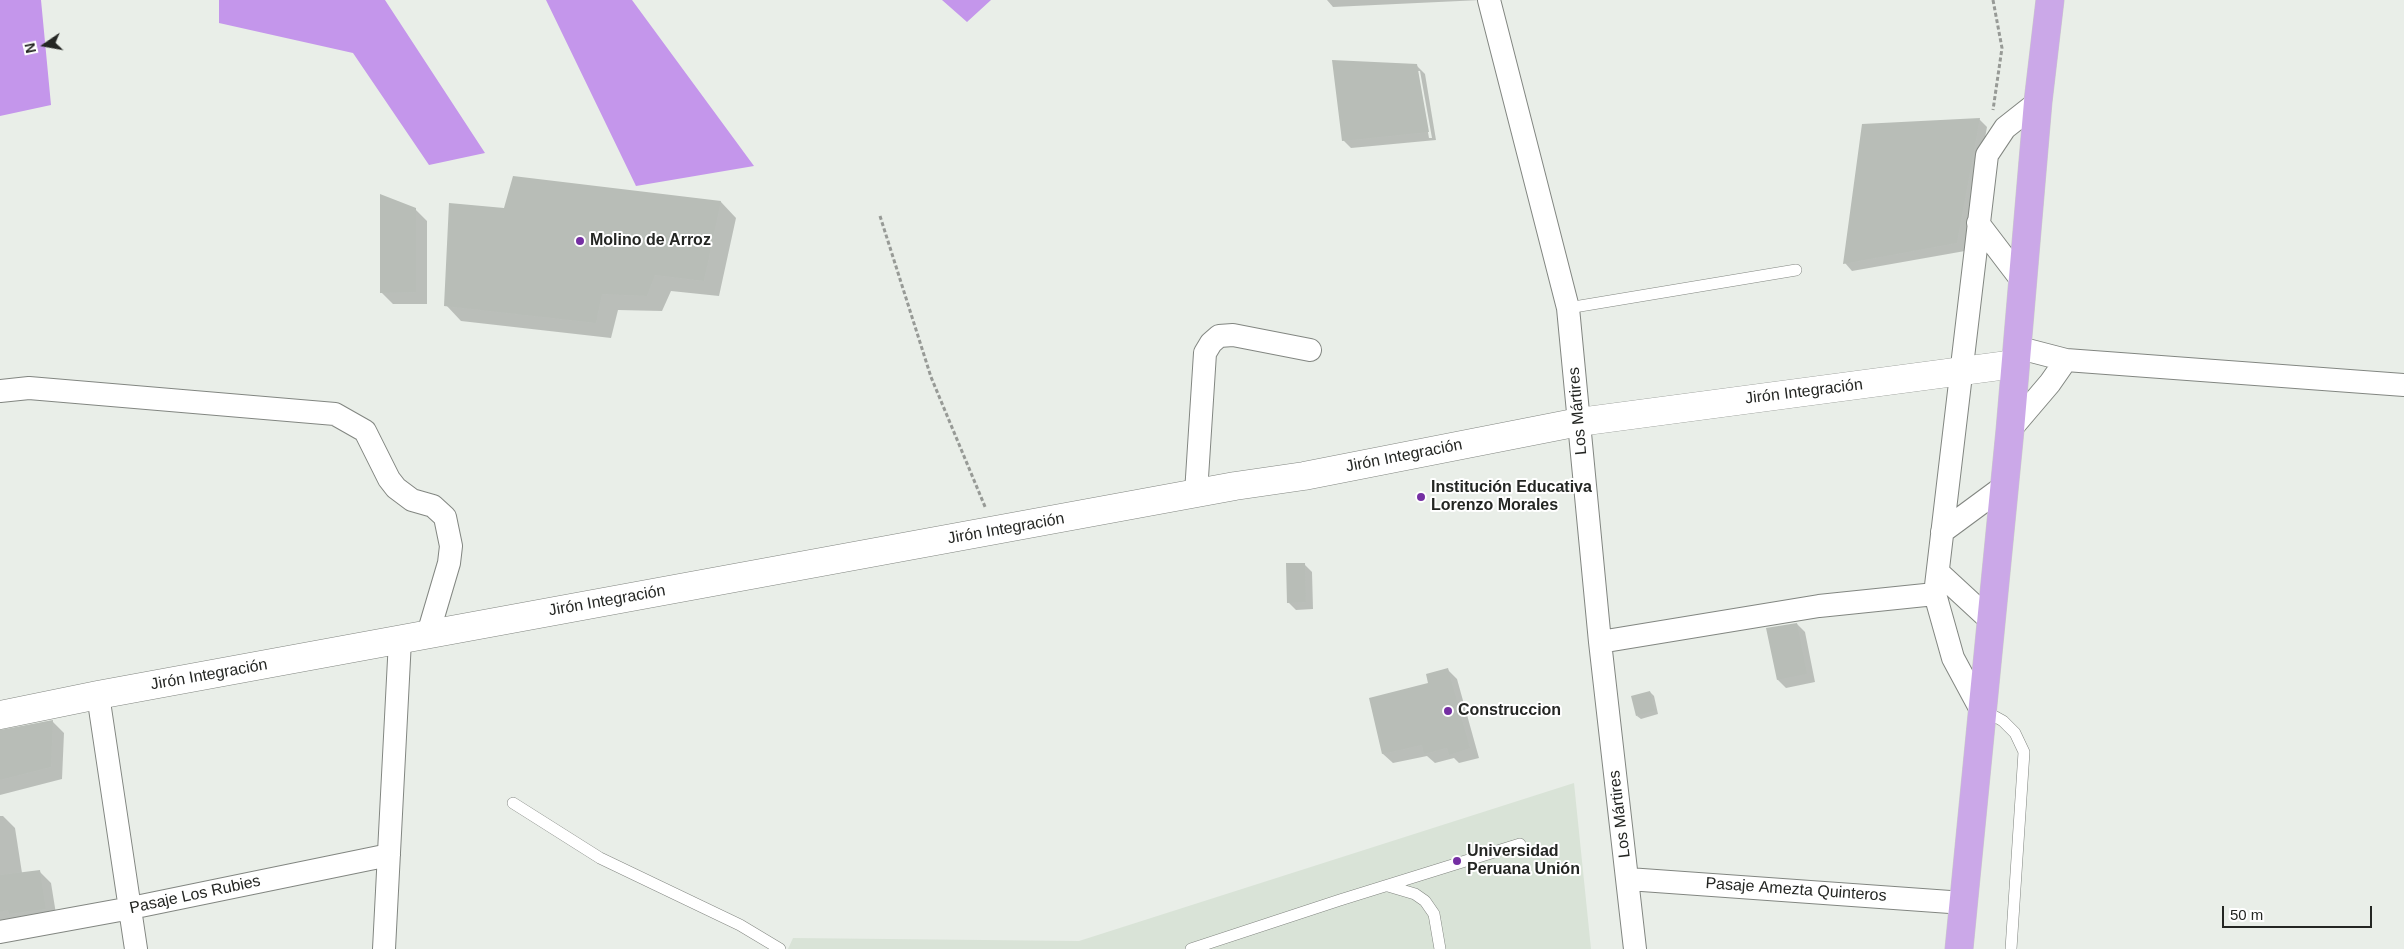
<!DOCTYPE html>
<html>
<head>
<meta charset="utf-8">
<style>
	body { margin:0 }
	#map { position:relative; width:2404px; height:949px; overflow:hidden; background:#e9eee8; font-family:Arial,sans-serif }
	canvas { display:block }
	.north { position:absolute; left:20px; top:20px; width:50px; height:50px; -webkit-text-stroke:4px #fff; paint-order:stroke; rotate:258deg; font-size:14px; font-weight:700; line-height:20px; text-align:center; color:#242623 }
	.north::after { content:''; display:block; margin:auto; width:18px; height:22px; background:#242623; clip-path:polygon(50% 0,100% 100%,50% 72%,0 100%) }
	.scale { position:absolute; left:2222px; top:906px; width:150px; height:22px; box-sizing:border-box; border:2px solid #242623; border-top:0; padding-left:6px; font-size:15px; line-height:18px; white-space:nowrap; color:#242623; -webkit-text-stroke:4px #fff; paint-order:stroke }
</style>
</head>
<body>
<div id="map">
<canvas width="2404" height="949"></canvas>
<div class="north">N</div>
<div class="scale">50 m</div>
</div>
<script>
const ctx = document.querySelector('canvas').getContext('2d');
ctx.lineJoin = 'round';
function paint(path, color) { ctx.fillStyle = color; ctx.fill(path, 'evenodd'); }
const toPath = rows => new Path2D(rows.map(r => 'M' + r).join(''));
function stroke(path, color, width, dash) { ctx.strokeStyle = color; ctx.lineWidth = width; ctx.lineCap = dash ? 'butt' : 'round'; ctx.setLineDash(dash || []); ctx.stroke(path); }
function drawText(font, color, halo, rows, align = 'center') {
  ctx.font = font + ' Arial,sans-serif'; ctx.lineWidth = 4; ctx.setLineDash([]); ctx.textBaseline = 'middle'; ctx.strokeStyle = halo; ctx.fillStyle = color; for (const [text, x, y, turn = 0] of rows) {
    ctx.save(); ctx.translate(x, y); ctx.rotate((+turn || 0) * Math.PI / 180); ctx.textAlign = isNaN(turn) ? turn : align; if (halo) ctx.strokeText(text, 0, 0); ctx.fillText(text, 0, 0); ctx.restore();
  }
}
paint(toPath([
	[1574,783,1591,949,788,949,793,938,1079,941]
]), '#d9e3d7');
paint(toPath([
	[0,0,41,0,51,105,0,116],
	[219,0,385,0,485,153,429,165,353,53,219,23],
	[546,0,632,0,754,166,636,186],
	[942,0,991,0,967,22]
]), '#c496eb');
paint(toPath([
	[1327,0,1481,0,1333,7],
	[1417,66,1425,74,1436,140,1351,148,1343,140],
	[1417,71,1420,71,1432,138,1429,138],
	[1979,119,1987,127,1965,251,1852,271,1845,263],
	[721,202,736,218,719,296,671,291,662,311,618,310,611,338,461,321,446,305,505,209],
	[415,209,427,221,427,304,393,304,381,292],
	[1304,564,1312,572,1313,609,1296,610,1288,602],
	[1797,624,1805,632,1815,682,1786,688,1778,680,1768,629],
	[1447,669,1457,679,1479,758,1459,763,1454,758,1435,763,1427,756,1393,763,1383,754,1371,699,1430,684],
	[1650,692,1654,696,1658,714,1641,719,1637,716],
	[53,722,64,733,62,779,0,795,0,731],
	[0,816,3,816,15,828,22,873,39,871,51,883,57,920,0,925]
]), '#0003');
paint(toPath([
	[1332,60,1417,64,1429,132,1342,141],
	[1980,118,1957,243,1843,264,1862,124],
	[513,176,721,201,704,281,655,275,647,296,602,294,596,323,444,306,449,203,504,208],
	[380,194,416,208,416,292,380,293],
	[1286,563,1305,563,1306,602,1287,603],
	[1797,623,1807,674,1777,680,1766,628],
	[1448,668,1470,748,1449,755,1447,748,1424,754,1422,745,1382,754,1369,698,1428,683,1426,674],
	[1650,691,1655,711,1636,716,1631,696],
	[53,720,51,767,0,780,0,730],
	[40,870,46,909,9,914,8,910,0,912,0,875]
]), '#b8bdb7');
const service = toPath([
	[1568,308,1796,270],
	[1983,710,2003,721,2015,733,2024,752,2011,949],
	[513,803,600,858,740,925,780,949],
	[1388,886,1415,894,1425,901,1434,914,1440,949],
	[1191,949,1340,900,1520,844]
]);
const minor = toPath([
	[1489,0,1568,308,1600,642,1635,949],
	[1978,223,2023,282],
	[2016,347,2066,360],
	[0,391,29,388,335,414,365,431,389,479,396,488,412,500,433,506,445,517,451,546,449,563,428,634],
	[2010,430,2050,383,2066,360,2404,385],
	[1196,493,1205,353,1211,343,1219,336,1233,335,1310,350],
	[1942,532,2003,487],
	[1938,572,1990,620],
	[1600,642,1819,606,1935,594],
	[98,695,136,949],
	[1981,710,1953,658,1935,594,1987,155,2005,128,2038,102],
	[1628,879,1964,903],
	[0,932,131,908,389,855],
	[384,949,400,640]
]);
const tertiary = toPath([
	[0,715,98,695,1235,486,1304,476,1579,422,2015,364]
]);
const primary = toPath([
	[1959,949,2010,430,2038,102,2050,0]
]);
stroke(service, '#828681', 12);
stroke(minor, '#828681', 24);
stroke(tertiary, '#828681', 29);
stroke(primary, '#cacbca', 29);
stroke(toPath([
	[1993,0,2002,48,1993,110],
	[880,216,931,377,986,509]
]), '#979a96', 3, [4, 2.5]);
stroke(service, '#fff', 11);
stroke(minor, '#fff', 22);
stroke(tertiary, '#fff', 28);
stroke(primary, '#cba8e8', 28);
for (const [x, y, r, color] of [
	[580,241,5,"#752fa3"],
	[1421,497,5,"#752fa3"],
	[1448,711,5,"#752fa3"],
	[1457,861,5,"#752fa3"]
]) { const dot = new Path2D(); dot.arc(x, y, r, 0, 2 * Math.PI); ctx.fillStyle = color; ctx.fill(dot); stroke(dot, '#fff', 2); }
drawText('bold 16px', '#242623', '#fff', [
	["Molino de Arroz",590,241],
	["Institución Educativa",1431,488],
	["Lorenzo Morales",1431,506],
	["Construccion",1458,711],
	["Universidad",1467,852],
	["Peruana Unión",1467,870]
], 'left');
drawText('16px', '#242623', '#fff', [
	["Jirón Integración",1804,392,-7],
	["Los Mártires",1578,411,-95],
	["Jirón Integración",1404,456,-11],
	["Jirón Integración",1006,529,-10],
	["Jirón Integración",607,601,-10],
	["Jirón Integración",209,675,-10],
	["Los Mártires",1620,814,-97],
	["Pasaje Amezta Quinteros",1796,890,4],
	["Pasaje Los Rubies",195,895,-12]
]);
</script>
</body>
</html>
